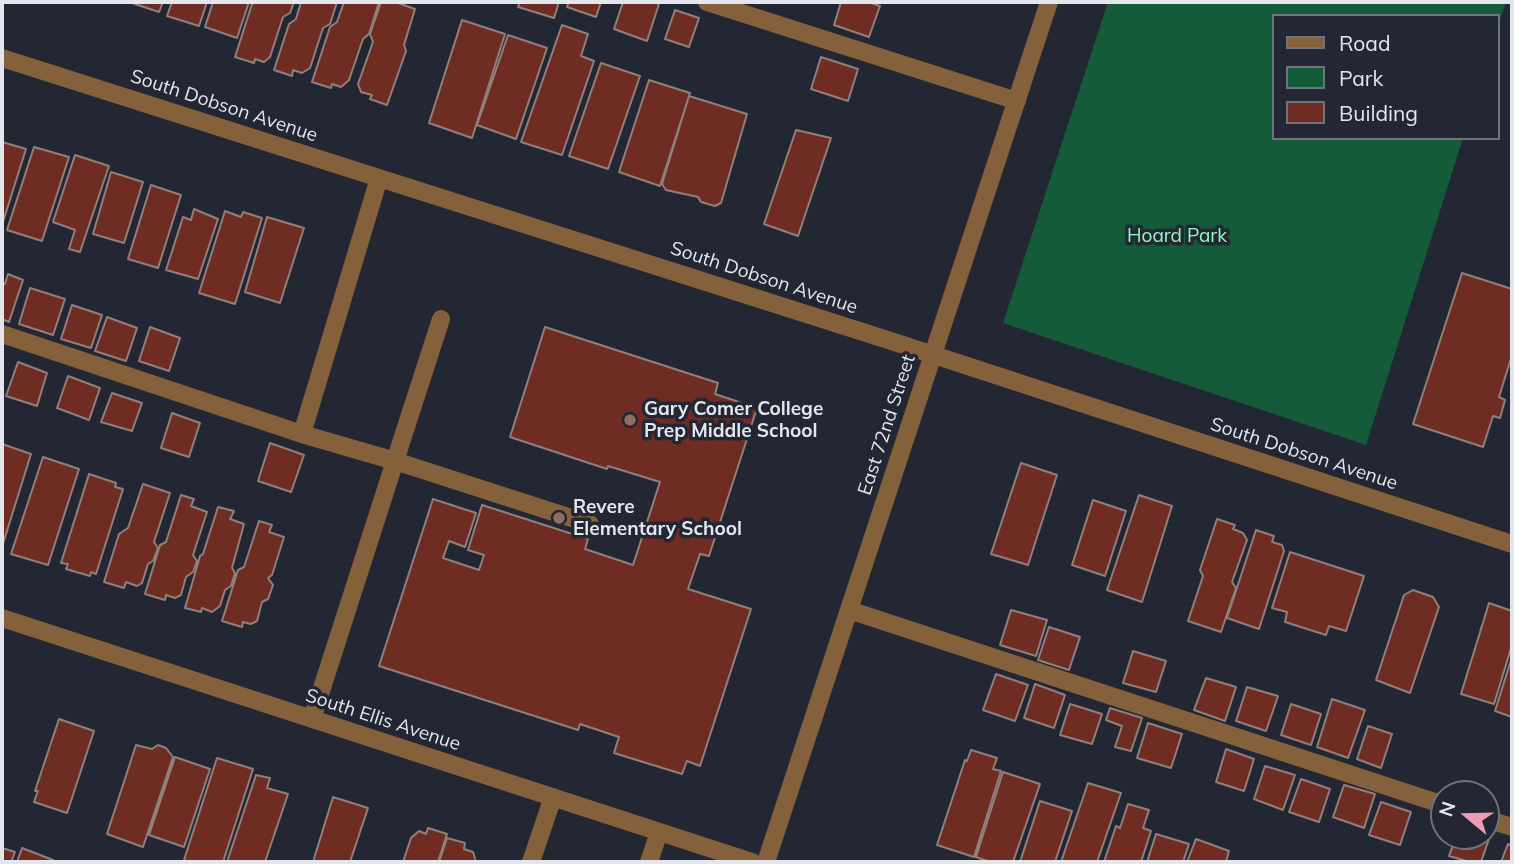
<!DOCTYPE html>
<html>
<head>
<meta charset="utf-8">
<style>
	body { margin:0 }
	#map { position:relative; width:1514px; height:864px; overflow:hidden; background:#232733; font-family:Mulish,sans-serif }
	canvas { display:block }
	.frame { position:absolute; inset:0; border:4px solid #e4e6ee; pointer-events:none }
	.legend { position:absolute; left:1272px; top:14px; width:228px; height:126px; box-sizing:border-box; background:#232733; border:2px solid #70737e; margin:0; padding:9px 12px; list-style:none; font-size:21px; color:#e4e6ee }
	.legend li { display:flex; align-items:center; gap:14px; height:35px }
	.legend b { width:35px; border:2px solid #70737e }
	.north { position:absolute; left:1430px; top:780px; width:70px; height:70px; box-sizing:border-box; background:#232733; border:2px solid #70737e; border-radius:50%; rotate:289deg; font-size:19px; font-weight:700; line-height:28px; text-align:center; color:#e4e6ee }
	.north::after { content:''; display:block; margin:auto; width:24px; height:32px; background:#f09ab7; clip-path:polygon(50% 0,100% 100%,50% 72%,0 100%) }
</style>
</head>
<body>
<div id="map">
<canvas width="1514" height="864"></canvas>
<div class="frame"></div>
<ul class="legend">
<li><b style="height:9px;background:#84613a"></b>Road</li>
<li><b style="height:19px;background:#145c39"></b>Park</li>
<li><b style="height:19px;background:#6e2c22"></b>Building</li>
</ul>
<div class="north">N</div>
</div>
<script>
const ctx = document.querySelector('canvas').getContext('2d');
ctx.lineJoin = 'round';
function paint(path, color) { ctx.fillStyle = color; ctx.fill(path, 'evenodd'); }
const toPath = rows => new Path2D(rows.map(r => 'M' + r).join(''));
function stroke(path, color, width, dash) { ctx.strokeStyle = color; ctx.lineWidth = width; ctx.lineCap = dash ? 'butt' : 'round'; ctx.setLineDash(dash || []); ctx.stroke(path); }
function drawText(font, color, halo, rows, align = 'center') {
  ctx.font = font + ' Mulish,sans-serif'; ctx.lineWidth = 7; ctx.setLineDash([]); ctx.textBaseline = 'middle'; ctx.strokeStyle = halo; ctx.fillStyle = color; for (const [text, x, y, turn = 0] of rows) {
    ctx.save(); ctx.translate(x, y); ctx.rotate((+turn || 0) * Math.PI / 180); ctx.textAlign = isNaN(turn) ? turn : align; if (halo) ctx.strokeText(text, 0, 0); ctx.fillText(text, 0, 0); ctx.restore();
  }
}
paint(toPath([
	[1108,2,1506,2,1498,26,1498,16,1274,16,1274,138,1463,138,1366,445,1003,323]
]), '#145c39');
const building = toPath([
	[129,2,163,2,159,12,129,2],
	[172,2,207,2,199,26,167,16,172,2],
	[213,2,249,2,237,38,205,27,213,2],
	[257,2,294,2,290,13,283,17,270,57,264,62,255,59,254,63,235,57,252,4,257,2],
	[301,2,337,2,330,24,323,28,310,68,302,73,293,70,292,76,274,70,289,24,296,19,301,2],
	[344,2,379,2,369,34,363,39,349,80,341,87,332,84,331,88,312,82,330,27,337,22,344,2],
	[381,2,395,2,415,9,404,45,406,51,387,105,370,99,372,95,361,92,358,84,373,42,370,34,381,2],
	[520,2,559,2,554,18,518,7,520,2],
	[569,2,601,2,596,17,567,7,569,2],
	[623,2,653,2,659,4,647,41,614,29,623,2],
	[841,2,868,2,880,6,869,37,834,25,841,2],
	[675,10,699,18,689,47,665,39,675,10],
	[462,20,505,34,472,138,429,123,462,20],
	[562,25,588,34,581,56,594,61,562,155,521,142,562,25],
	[508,35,547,48,516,139,477,125,508,35],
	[821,57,858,69,848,101,811,89,821,57],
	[601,63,640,76,608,169,569,156,601,63],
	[649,80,690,93,660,186,619,172,649,80],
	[689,96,747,114,721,203,715,206,701,202,698,197,666,190,662,184,689,96],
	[796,130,831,138,798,236,764,224,796,130],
	[2,142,26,149,2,225,2,142],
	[34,147,69,157,42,241,7,230,34,147],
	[75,155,109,166,80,252,69,249,75,230,53,222,75,155],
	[111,172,143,182,124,243,93,234,111,172],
	[151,185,181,195,158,268,128,259,151,185],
	[194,209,218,219,198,279,166,270,183,217,191,220,194,209],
	[225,211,241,217,243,212,262,218,235,304,199,293,225,211],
	[267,217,304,228,280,303,245,292,267,217],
	[1462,273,1512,289,1512,355,1499,397,1505,400,1500,418,1493,416,1483,447,1413,424,1462,273],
	[8,274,23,280,9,322,2,319,2,283,5,284,8,274],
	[30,288,65,299,53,335,19,324,30,288],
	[72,305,102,315,91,348,61,339,72,305],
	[107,317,137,328,126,361,95,351,107,317],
	[150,327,180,338,169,371,139,361,150,327],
	[545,327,718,383,715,394,757,408,709,556,700,554,688,589,751,609,700,766,687,761,682,774,614,753,619,737,580,724,578,730,379,666,433,499,476,513,465,547,449,541,443,558,479,570,484,555,468,550,482,505,588,539,585,549,633,565,660,482,608,466,607,469,510,437,545,327],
	[18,362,47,373,37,406,6,396,18,362],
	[68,376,100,388,89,420,57,408,68,376],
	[112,393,142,403,132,431,101,422,112,393],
	[172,413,200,423,189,457,161,448,172,413],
	[270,443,304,455,291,492,258,481,270,443],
	[2,444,31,454,2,547,2,444],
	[43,457,79,469,48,565,11,554,43,457],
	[1021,463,1057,475,1028,565,991,554,1021,463],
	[89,474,116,483,115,487,123,489,96,574,91,572,90,576,66,569,68,564,61,563,89,474],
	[143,484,170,493,154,542,158,548,153,561,148,564,142,583,137,586,126,582,124,588,104,582,119,534,128,528,143,484],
	[181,495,194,499,191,506,207,512,193,555,197,561,193,572,186,577,181,595,175,598,166,595,165,600,145,594,160,545,166,542,181,495],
	[1139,495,1172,506,1142,602,1107,590,1139,495],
	[1093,500,1126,511,1105,576,1072,565,1093,500],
	[218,507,234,511,230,519,244,524,232,568,235,573,231,586,225,590,220,606,212,612,202,608,201,612,185,608,200,556,203,554,218,507],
	[1217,519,1235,525,1233,529,1243,533,1247,540,1232,582,1236,588,1221,632,1188,621,1203,576,1200,570,1217,519],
	[259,521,272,525,269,532,284,537,272,575,268,578,273,585,268,599,262,602,257,621,251,624,243,622,242,627,222,621,238,570,244,567,259,521],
	[1256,530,1274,536,1272,542,1282,545,1284,551,1259,629,1227,618,1256,530],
	[1290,552,1364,576,1346,631,1329,626,1326,635,1285,622,1287,612,1272,608,1290,552],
	[1413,590,1433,597,1439,607,1410,693,1376,680,1404,595,1413,590],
	[1489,603,1512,611,1512,645,1494,704,1461,694,1489,603],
	[1011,610,1047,620,1036,656,1000,645,1011,610],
	[1049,627,1080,637,1069,670,1038,660,1049,627],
	[1133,651,1166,661,1156,692,1123,683,1133,651],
	[1512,657,1512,717,1495,711,1512,657],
	[996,674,1028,685,1015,721,983,710,996,674],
	[1206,678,1236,687,1225,721,1194,710,1206,678],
	[1035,684,1065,695,1054,728,1024,718,1035,684],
	[1247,687,1278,696,1266,731,1236,721,1247,687],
	[1332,699,1365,710,1348,758,1317,747,1332,699],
	[1070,704,1102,714,1092,744,1060,735,1070,704],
	[1291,704,1321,714,1311,745,1281,735,1291,704],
	[1110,708,1142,718,1131,751,1115,747,1122,726,1106,720,1110,708],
	[59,719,94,731,67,813,34,802,38,791,35,791,59,719],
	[1148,723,1182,734,1171,768,1137,758,1148,723],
	[1368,726,1392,734,1381,768,1357,759,1368,726],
	[136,745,152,749,158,745,166,748,173,757,143,847,107,834,136,745],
	[1226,749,1254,759,1244,791,1216,782,1226,749],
	[971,750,997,758,993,769,1001,771,974,857,937,845,965,760,967,761,971,750],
	[175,757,210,769,184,847,149,835,175,757],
	[217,758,253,769,223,862,189,862,184,860,217,758],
	[1265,766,1295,775,1283,810,1254,799,1265,766],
	[1003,772,1040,784,1013,862,990,862,976,857,1003,772],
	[256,775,270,778,267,788,288,794,265,862,227,862,256,775],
	[1301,779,1330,789,1319,822,1289,812,1301,779],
	[1088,783,1121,793,1097,862,1061,862,1088,783],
	[1344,785,1375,794,1364,828,1333,817,1344,785],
	[333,797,368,808,350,862,313,862,333,797],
	[1040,801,1072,811,1055,862,1020,862,1040,801],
	[1381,802,1411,812,1400,845,1369,835,1381,802],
	[1128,804,1149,810,1143,828,1151,831,1141,862,1104,862,1116,826,1120,828,1128,804],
	[428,828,447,834,438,862,403,862,411,838,419,831,426,834,428,828],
	[1156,834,1189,844,1183,862,1147,862,1156,834],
	[1486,834,1490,836,1481,862,1470,862,1449,856,1456,836,1486,834],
	[447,838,465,843,464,849,473,852,476,862,439,862,447,838],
	[1196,839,1229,851,1226,862,1187,862,1196,839],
	[1508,844,1512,846,1512,862,1501,862,1508,844],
	[2,848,15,852,11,862,2,862,2,848],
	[22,848,53,860,52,862,17,862,22,848]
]);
paint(building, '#6e2c22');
stroke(building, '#917f7b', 2);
stroke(toPath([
	[707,2,1017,101],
	[2,58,888,340,1512,544],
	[2,334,302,434,395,461,441,319],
	[302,434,379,178],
	[849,610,1444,805],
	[2,618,752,862],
	[312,719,395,461,590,524],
	[1486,819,1512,827],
	[531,862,553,797],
	[649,862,659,832],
	[766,862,1049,2]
]), '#84613a', 18);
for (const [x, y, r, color] of [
	[630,420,7,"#8d6e63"],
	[559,518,7,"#8d6e63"]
]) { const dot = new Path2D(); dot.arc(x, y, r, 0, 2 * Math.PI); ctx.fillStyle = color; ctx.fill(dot); stroke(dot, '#232733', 2.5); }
drawText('19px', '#e4e6ee', '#232733', [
	["South Dobson Avenue",224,106,18],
	["South Dobson Avenue",764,278,18],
	["East 72nd Street",887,425,-72],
	["South Dobson Avenue",1304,454,18],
	["South Ellis Avenue",383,720,18]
]);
drawText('19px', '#91f7bc', '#232733', [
	["Hoard Park",1177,236]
]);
drawText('bold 19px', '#e4e6ee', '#232733', [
	["Gary Comer College",644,409],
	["Prep Middle School",644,431],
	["Revere",573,507],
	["Elementary School",573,529]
], 'left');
</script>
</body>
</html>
